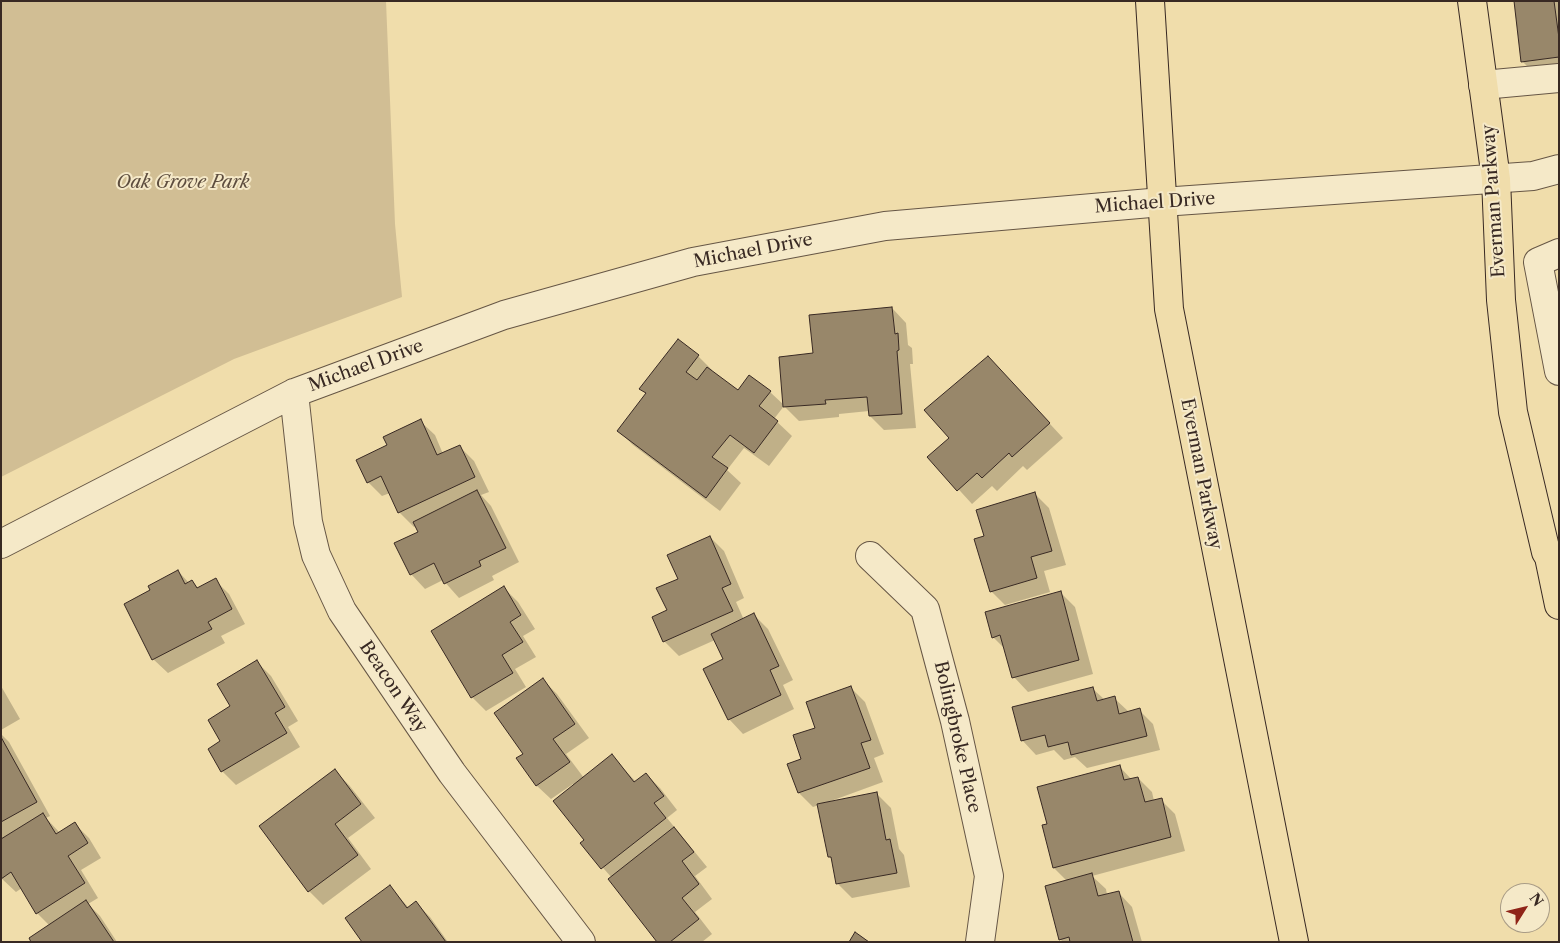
<!DOCTYPE html>
<html>
<head>
<meta charset="utf-8">
<style>
	body { margin:0 }
	#map { position:relative; width:1560px; height:943px; overflow:hidden; background:#f0ddab; font-family:"Libre Caslon Text",serif }
	canvas { display:block }
	.frame { position:absolute; inset:0; border:2px solid #382923; pointer-events:none }
	.north { position:absolute; left:1500px; top:883px; width:50px; height:50px; box-sizing:border-box; background:#f5e9c8; border:1px solid #a99c86; border-radius:50%; rotate:54deg; font-size:14px; font-weight:700; line-height:20px; text-align:center; color:#382923 }
	.north::after { content:''; display:block; margin:auto; width:18px; height:22px; background:#8f2418; clip-path:polygon(50% 0,100% 100%,50% 72%,0 100%) }
</style>
</head>
<body>
<div id="map">
<canvas width="1560" height="943"></canvas>
<div class="frame"></div>
<div class="north">N</div>
</div>
<script>
const ctx = document.querySelector('canvas').getContext('2d');
ctx.lineJoin = 'round';
function paint(path, color) { ctx.fillStyle = color; ctx.fill(path, 'evenodd'); }
const toPath = rows => new Path2D(rows.map(r => 'M' + r).join(''));
function stroke(path, color, width, dash) { ctx.strokeStyle = color; ctx.lineWidth = width; ctx.lineCap = dash ? 'butt' : 'round'; ctx.setLineDash(dash || []); ctx.stroke(path); }
function drawText(font, color, halo, rows, align = 'center') {
  ctx.font = font + ' "Libre Caslon Text",serif'; ctx.lineWidth = 4; ctx.setLineDash([]); ctx.textBaseline = 'middle'; ctx.strokeStyle = halo; ctx.fillStyle = color; for (const [text, x, y, turn = 0] of rows) {
    ctx.save(); ctx.translate(x, y); ctx.rotate((+turn || 0) * Math.PI / 180); ctx.textAlign = isNaN(turn) ? turn : align; if (halo) ctx.strokeText(text, 0, 0); ctx.fillText(text, 0, 0); ctx.restore();
  }
}
paint(toPath([
	[1,1,386,1,395,224,402,297,234,359,1,477]
]), '#d1be94');
paint(toPath([
	[1515,1,1559,1,1559,65,1529,68,1522,61],
	[892,308,906,323,908,345,912,348,913,364,910,364,916,428,884,430,870,416,869,411,839,414,839,417,799,421,784,406,774,419,792,436,769,466,744,448,727,470,741,483,720,511,633,445,619,431,647,395,641,389,698,356,712,370,711,372,738,392,770,392,785,406,814,354],
	[1002,372,1063,438,1027,470,1023,466,997,491,992,486,972,504,929,457,951,438],
	[420,421,435,435,443,454,460,447,474,461,489,492,481,495,491,506,519,562,492,576,494,580,459,598,443,580,425,589,411,574,396,544,419,532,416,526,414,527,400,513,390,493,382,496,368,482,388,445],
	[1035,494,1049,508,1066,565,1044,571,1050,592,1005,605,991,591,986,536],
	[710,537,724,551,744,598,736,602,744,620,754,615,768,629,793,680,783,685,794,709,743,734,729,719,705,669,724,659,715,640,679,656,664,641,654,617,668,611,679,579],
	[178,571,189,583,192,581,199,589,215,580,229,594,245,624,221,636,225,643,168,673,153,659,152,591],
	[504,588,518,602,535,629,523,636,536,657,515,669,526,687,486,711,472,697],
	[1061,593,1075,607,1093,674,1028,692,1014,677,1006,650,993,637],
	[257,662,271,676,298,721,288,727,300,747,236,785,222,771,222,742,232,707],
	[543,680,557,694,589,738,566,754,584,778,612,756,636,782,646,774,660,788,677,810,667,818,707,867,695,876,712,899,695,912,712,934,702,942,659,942,612,878,582,844,586,840,573,784,551,799,536,785,525,755],
	[1,686,20,719,1,730],
	[851,688,865,702,884,754,874,758,883,782,831,801,831,802,876,793,891,808,899,849,904,855,910,887,852,898,838,884,833,861,829,856,819,805,813,807,799,793,803,760,816,729],
	[1093,689,1105,700,1114,698,1129,712,1139,710,1153,724,1160,750,1087,768,1075,757,1064,760,1054,750,1036,755,1022,740],
	[1,734,9,742,50,816,46,818,60,833,75,824,89,838,101,858,81,870,98,898,88,904,100,916,117,942,33,942,50,926,37,913,22,888,16,892,1,878],
	[1119,766,1132,780,1138,778,1152,792,1154,801,1161,800,1175,814,1185,851,1092,876,1106,889,1107,895,1118,892,1132,907,1142,942,1063,942,1060,939,1067,881,1054,868,1044,826,1049,825],
	[335,771,349,785,375,818,348,838,371,869,323,905,309,891],
	[390,887,409,908,416,903,430,917,448,942,364,942]
]), '#0003');
const building = toPath([
	[1514,1,1554,1,1559,38,1559,57,1521,62,1514,1],
	[892,307,895,334,898,333,899,350,897,351,902,414,869,416,867,397,825,400,826,404,783,407,779,357,813,353,809,315,892,307],
	[678,339,699,355,686,372,697,380,707,367,738,390,749,375,771,391,759,406,778,421,754,453,730,435,712,457,728,468,706,498,617,431,646,393,639,389,678,339],
	[988,356,1050,423,1012,457,1009,453,982,478,977,473,957,491,927,457,949,438,924,410,988,356],
	[421,419,437,455,460,445,475,477,398,513,381,476,367,483,356,460,387,445,383,437,421,419],
	[477,490,506,548,479,561,481,566,444,584,434,563,410,575,394,543,418,532,413,522,477,490],
	[1035,492,1052,551,1031,557,1037,578,990,592,974,539,984,536,976,510,1035,492],
	[710,536,731,584,722,588,733,611,663,642,652,617,667,610,656,588,678,579,667,555,710,536],
	[178,570,185,584,192,580,197,588,216,578,232,609,208,622,212,629,152,660,124,604,150,590,148,586,178,570],
	[504,586,521,615,510,622,523,642,502,655,513,673,471,698,431,631,504,586],
	[1061,591,1079,660,1012,678,1000,635,992,638,985,612,1061,591],
	[754,613,779,666,770,670,781,695,728,720,703,669,723,659,711,634,754,613],
	[257,660,285,707,275,713,287,733,221,772,208,749,220,741,208,720,230,706,217,684,257,660],
	[543,678,575,724,553,739,570,762,536,786,516,758,523,754,494,713,543,678],
	[851,686,871,740,861,743,870,768,798,793,787,764,801,759,793,735,815,728,806,702,851,686],
	[1093,687,1097,701,1115,696,1119,714,1140,708,1147,736,1071,755,1068,742,1048,747,1045,735,1021,741,1012,707,1093,687],
	[1,737,37,802,1,822,1,737],
	[612,754,634,782,646,773,664,796,654,803,666,818,601,869,580,843,584,840,553,801,612,754],
	[1120,765,1124,780,1138,777,1145,802,1162,798,1171,837,1053,868,1042,825,1047,824,1037,787,1120,765],
	[335,769,361,804,335,824,358,855,308,892,259,826,335,769],
	[877,792,886,840,890,839,897,873,836,884,831,857,828,857,817,804,877,792],
	[43,813,56,834,75,822,88,843,68,856,85,883,36,914,11,872,1,879,1,839,43,813],
	[674,827,694,852,682,861,699,884,682,898,699,919,670,942,657,942,608,879,674,827],
	[1092,873,1098,896,1119,891,1133,942,1070,942,1069,937,1059,940,1045,886,1092,873],
	[390,885,407,908,416,901,446,942,362,942,345,918,390,885],
	[86,900,114,942,31,942,29,938,86,900],
	[855,932,869,942,849,942,855,932]
]);
paint(building, '#98876a');
stroke(building, '#382923', 1);
const minor = toPath([
	[1483,85,1559,78],
	[1559,253,1538,262,1559,371],
	[294,393,308,522,316,555,342,611,452,773,581,942],
	[1,544,294,393,504,315,693,262,885,226,1162,202,1533,176,1559,169],
	[870,556,925,609,955,721,989,876,980,942]
]);
const major = toPath([
	[1150,1,1169,309,1294,942],
	[1472,1,1496,179,1501,300,1513,412,1546,552,1549,557,1559,605]
]);
stroke(minor, '#665645', 30);
stroke(major, '#382923', 30);
stroke(minor, '#f5e9c8', 28);
stroke(major, '#f0ddab', 28);
drawText('italic 18px', '#5e4e3f', '#f5e9c8', [
	["Oak Grove Park",183,183]
]);
drawText('18px', '#382923', '#f5e9c8', [
	["Everman Parkway",1494,201,-94],
	["Michael Drive",1155,203,-4],
	["Michael Drive",753,251,-11],
	["Michael Drive",366,366,-20],
	["Everman Parkway",1201,474,79],
	["Beacon Way",393,687,56],
	["Bolingbroke Place",957,737,77]
]);
</script>
</body>
</html>
